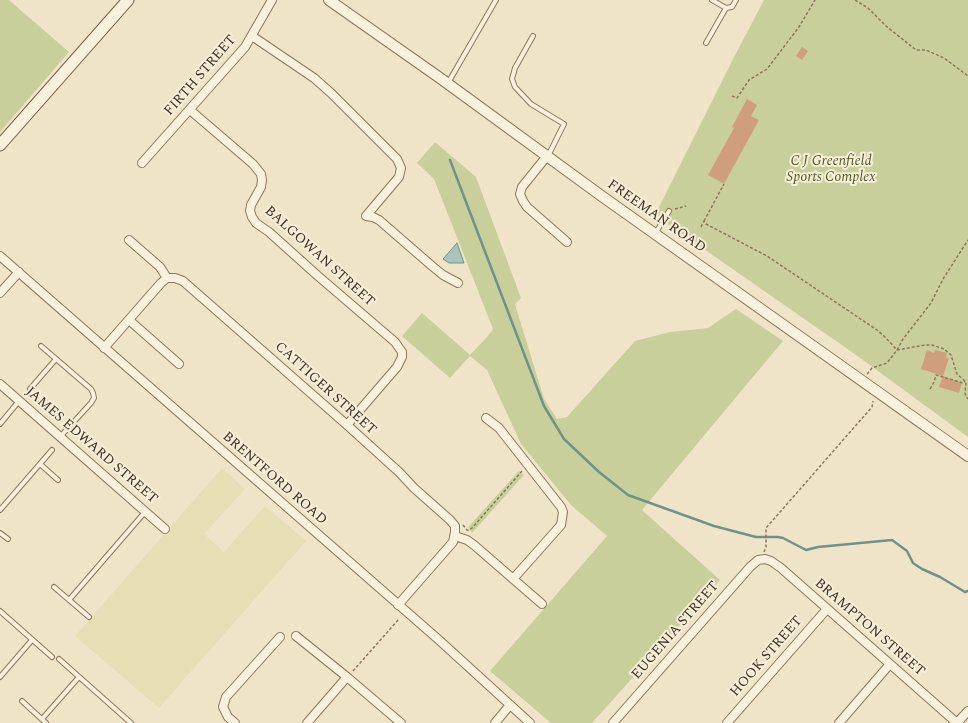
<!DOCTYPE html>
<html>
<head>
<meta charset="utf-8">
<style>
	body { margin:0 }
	canvas { display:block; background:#f0e4c8 }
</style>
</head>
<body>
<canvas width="968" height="723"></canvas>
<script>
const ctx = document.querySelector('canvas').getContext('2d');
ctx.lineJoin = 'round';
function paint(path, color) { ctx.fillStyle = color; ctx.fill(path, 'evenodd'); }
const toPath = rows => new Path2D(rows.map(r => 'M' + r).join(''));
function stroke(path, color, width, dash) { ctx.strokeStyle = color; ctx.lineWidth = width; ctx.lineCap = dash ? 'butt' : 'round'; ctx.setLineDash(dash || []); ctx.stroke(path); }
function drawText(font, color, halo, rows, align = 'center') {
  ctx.font = font + ' Spectral,serif'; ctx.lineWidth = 4; ctx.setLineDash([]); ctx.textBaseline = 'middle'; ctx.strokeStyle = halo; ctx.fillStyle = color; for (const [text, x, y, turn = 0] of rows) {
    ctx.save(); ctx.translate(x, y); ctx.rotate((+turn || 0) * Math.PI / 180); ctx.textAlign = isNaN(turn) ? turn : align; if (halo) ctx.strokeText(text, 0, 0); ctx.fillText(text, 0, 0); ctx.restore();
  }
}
paint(toPath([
	[222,468,245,489,204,534,224,552,265,506,306,541,159,708,75,636]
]), '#e6deb5');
paint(toPath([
	[0,0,9,0,69,52,0,132],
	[764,0,968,0,968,437,856,355,655,215,732,61],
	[435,142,476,177,521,298,515,304,544,399,557,419,567,417,635,341,670,332,708,328,736,309,783,341,642,510,720,580,592,723,551,723,490,671,607,536,571,505,521,444,487,370,470,356,450,378,402,336,422,313,470,355,487,337,493,329,434,179,417,163],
	[519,471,524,475,472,533,468,527,470,525]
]), '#c9cf9b');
const water = toPath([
	[457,243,464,263,449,263,443,259,457,243]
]);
paint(water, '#a9c4bc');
stroke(water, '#6f938a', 1);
stroke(toPath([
	[450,160,544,406,564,439,599,472,628,495,714,526,756,537,778,537,783,538,806,550,818,547,892,540,907,551,913,563,922,569,940,577,965,592,968,591]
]), '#6f938a', 2.5);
paint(toPath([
	[802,47,808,51,802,60,796,56],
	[747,99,757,105,751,116,759,120,724,184,708,175,734,128,732,127],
	[927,350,934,353,935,350,947,353,946,357,949,358,943,376,921,369],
	[943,376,962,383,959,393,939,387]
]), '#cf9f7d');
const service = toPath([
	[712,0,726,8,732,7,736,0],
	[533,36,515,68,512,79,515,87,531,104,564,124,548,156],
	[706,43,726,8],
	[448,83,496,0],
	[655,234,669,211],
	[41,346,91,389,93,393,94,398,91,403,60,437],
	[30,389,56,359],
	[0,424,19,401],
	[40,464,58,480],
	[0,510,52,450],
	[0,533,8,539],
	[54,587,89,617],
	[69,600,145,512],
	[0,611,52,657],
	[59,659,131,723],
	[0,677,32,640],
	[22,701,46,723],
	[42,719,79,677]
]);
const minor = toPath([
	[252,36,314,78,331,93,397,159,401,168,399,177,366,216,373,217,379,220,432,266,443,275,458,283],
	[190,110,253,164,261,174,262,180,261,187,251,205,250,211,252,217,256,223,269,232,318,276,395,342,402,352,402,357,397,367,347,425],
	[547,156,522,187,520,194,523,201,527,207,567,242],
	[142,163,245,47,272,0],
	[129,240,160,267,167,278],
	[0,256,439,640,530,723],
	[0,293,19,272],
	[129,320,179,364],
	[104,348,161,283,167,278,175,278,183,281,347,425,399,472,414,488,450,520,455,526,455,532,453,542,398,605],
	[0,384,165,529],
	[486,418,499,428,561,507,563,512,561,525,513,579],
	[455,536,467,540,474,545,542,604],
	[296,636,347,677,401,723],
	[235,723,228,717,223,707,226,697,280,637],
	[307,723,347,677],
	[495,723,510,705],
	[613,723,750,567,758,560,765,559,771,561,781,568,957,723],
	[727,723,827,609],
	[839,723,890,664],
	[957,723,968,711]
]);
const tertiary = toPath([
	[329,0,440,78,603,197,968,456]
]);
const secondary = toPath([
	[0,145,128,0]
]);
stroke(service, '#8d765c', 6);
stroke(minor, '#8d765c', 10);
stroke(tertiary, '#8d765c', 12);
stroke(secondary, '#6f573f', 13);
stroke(toPath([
	[855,0,868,8,886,26,916,50,926,50,944,58,968,76],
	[732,96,737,98,749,80,767,69,799,27,815,0],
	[675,209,686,206],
	[704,221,724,184],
	[701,227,704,221,706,224,767,256,877,330,885,337,897,350,925,345,932,345,944,349,951,355,957,374,966,382,965,394,968,399],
	[867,374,872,368,887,363,897,350,903,339,931,303,943,279,968,240],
	[930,389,934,382,936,375,963,383,965,381],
	[463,525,467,530,469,530,472,528,522,471],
	[764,552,766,547,766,528,872,407,873,401],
	[353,671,399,619]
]), '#8d765c', 1.5, [3, 2]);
stroke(service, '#faf1dc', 4);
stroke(minor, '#faf1dc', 8);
stroke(tertiary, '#faf1dc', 10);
stroke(secondary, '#faf1dc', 11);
drawText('14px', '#3d2e20', '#f7eed8', [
	["FIRTH STREET",201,76,-49],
	["FREEMAN ROAD",656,217,35],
	["BALGOWAN STREET",319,257,42],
	["CATTIGER STREET",325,389,42],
	["JAMES EDWARD STREET",91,446,41],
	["BRENTFORD ROAD",274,479,41],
	["BRAMPTON STREET",869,628,41],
	["EUGENIA STREET",676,631,-49],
	["HOOK STREET",767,657,-49]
]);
drawText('italic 14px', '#4d5a26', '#f7eed8', [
	["C J Greenfield",831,162],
	["Sports Complex",831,178]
]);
</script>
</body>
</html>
